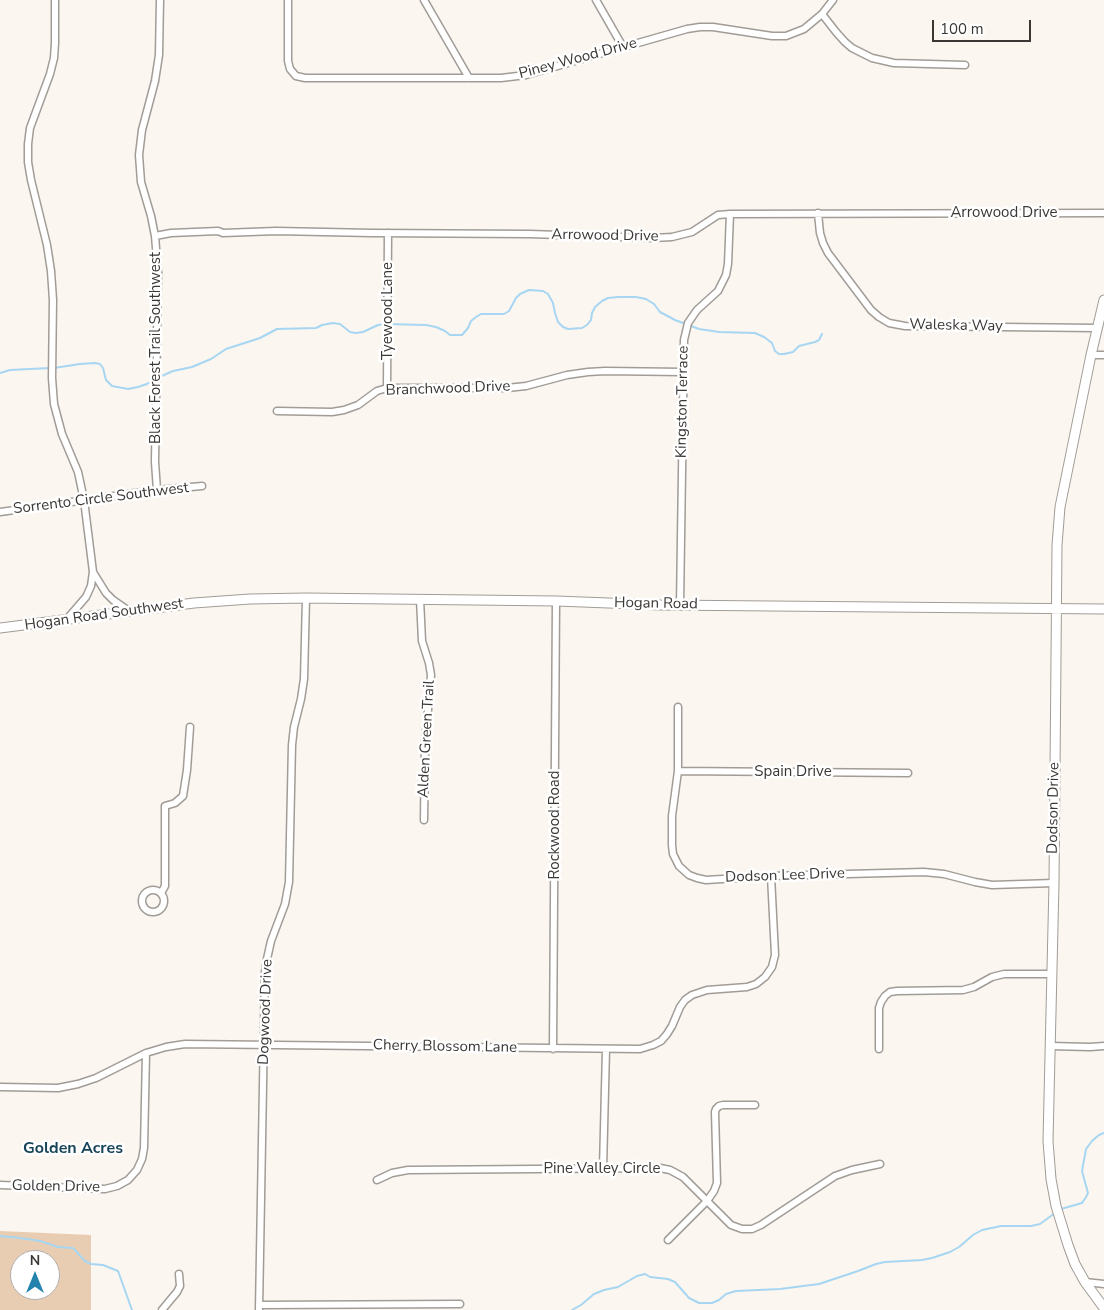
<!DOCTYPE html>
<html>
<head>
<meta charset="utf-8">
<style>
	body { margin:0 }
	#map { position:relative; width:1104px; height:1310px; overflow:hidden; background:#fcf6f0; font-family:"Nunito Sans",sans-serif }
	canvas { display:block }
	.north { position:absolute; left:10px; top:1250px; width:50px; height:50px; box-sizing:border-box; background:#fff; border:1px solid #b0afae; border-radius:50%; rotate:0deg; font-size:14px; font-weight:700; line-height:20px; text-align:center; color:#3a3735 }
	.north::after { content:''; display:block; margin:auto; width:18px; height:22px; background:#2383ae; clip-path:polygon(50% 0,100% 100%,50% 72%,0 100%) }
	.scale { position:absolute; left:932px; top:20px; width:99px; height:22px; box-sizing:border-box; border:2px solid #3a3735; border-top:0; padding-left:6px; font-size:15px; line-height:18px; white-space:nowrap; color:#3a3735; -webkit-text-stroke:4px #fff; paint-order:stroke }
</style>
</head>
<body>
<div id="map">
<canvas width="1104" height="1310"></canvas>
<div class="north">N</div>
<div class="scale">100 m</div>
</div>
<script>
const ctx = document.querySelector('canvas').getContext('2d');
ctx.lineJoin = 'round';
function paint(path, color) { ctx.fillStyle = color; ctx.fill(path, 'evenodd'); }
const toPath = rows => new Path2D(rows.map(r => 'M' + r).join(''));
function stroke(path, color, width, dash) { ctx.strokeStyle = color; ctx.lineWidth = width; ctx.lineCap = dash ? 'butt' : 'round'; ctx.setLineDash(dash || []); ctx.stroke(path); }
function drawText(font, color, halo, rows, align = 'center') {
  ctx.font = font + ' "Nunito Sans",sans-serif'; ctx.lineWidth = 5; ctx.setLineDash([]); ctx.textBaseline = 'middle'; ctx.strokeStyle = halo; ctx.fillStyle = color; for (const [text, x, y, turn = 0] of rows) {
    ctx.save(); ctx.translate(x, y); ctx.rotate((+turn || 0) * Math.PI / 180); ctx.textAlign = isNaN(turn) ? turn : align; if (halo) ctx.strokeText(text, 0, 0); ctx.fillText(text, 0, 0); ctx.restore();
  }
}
paint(toPath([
	[0,1231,91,1235,91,1310,0,1310],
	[20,1260,50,1260,50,1290,20,1290]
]), '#e9cdb2');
stroke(toPath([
	[54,368,80,364,95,363,100,364,103,368,106,380,112,386,128,389,138,387,147,384,155,379,173,371,192,367,211,359,226,349,260,338,277,329,316,328,322,325,333,323,340,324,350,332,356,333,363,332,378,325,386,324,426,325,436,327,445,331,450,335,462,335,468,328,471,321,476,317,481,314,504,314,509,311,516,298,520,294,529,290,543,291,548,294,553,303,555,313,558,322,563,327,568,329,582,328,587,325,591,320,592,313,595,307,602,301,608,298,618,297,636,297,646,299,654,304,660,312,675,320,699,329,719,332,755,333,764,337,772,343,775,351,779,354,784,354,793,352,799,346,815,342,819,340,822,334],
	[0,373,10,370,50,368],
	[1061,1209,1082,1203,1086,1197,1088,1193,1082,1171,1086,1149,1092,1141,1099,1135,1104,1133],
	[0,1236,20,1238,40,1241,58,1247,73,1248,85,1261,91,1264,103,1265,118,1271,132,1310],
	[572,1310,581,1305,594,1294,604,1290,618,1287,637,1276,645,1274,650,1277,668,1279,675,1282,689,1298,699,1303,712,1303,719,1300,726,1294,736,1291,780,1289,819,1284,858,1271,876,1264,885,1262,922,1260,932,1258,950,1252,959,1247,973,1235,982,1230,1001,1226,1031,1226,1040,1224,1055,1213]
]), '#a6d6f1', 2);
const street = toPath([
	[55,0,55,43,54,58,50,74,30,128,28,144,28,162,31,180,47,245,51,271,53,300,52,378,54,404,62,434,78,472,84,500,93,572,91,586,86,597,67,619],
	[288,0,288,61,290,69,296,76,305,78,501,78,526,75,687,29,700,27,713,27,772,36,786,36,804,29,822,14,833,0],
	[424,0,469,78],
	[596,0,623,47],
	[822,14,836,32,845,42,852,48,872,58,894,63,965,65],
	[818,213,820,233,823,243,828,253,871,310,879,317,889,323,905,326,1097,328],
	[155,236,171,233,218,231,223,233,276,231,372,233,529,234,653,238,672,237,692,232,718,215,730,214,1104,213],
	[1091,355,1104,355],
	[387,388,388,233],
	[277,411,332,412,344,410,358,405,377,391,387,388,507,388,526,386,567,375,588,372,605,371,683,372],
	[157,490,155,462,158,272,155,236,151,216,141,182,139,155,142,130,155,81,159,55,160,0],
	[0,512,157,490,202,486],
	[93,572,106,593,113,600,129,611],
	[420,599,422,641,429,663,431,675,425,744,424,820],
	[680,605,684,340,688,323,697,310,718,291,726,275,728,264,730,214],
	[678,707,678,771,672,816,672,845,673,854,679,866,689,875,697,878,706,880,771,876,924,872,944,874,975,882,992,885,1054,883],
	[678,771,908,773],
	'142 901a11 11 0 1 1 22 0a11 11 0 1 1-22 0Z',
	[161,893,165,886,165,806,175,803,183,796,187,770,190,727],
	[1050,1046,1090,1047,1104,1046],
	[553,1049,556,601],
	[879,1049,879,1008,881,1002,885,996,890,992,897,991,963,990,974,987,992,977,1004,974,1052,974],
	[0,1087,58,1088,78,1084,96,1078,146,1053,166,1047,185,1044,640,1049,653,1045,661,1041,667,1034,672,1026,680,1007,685,1000,692,995,707,990,747,987,756,984,765,977,772,967,775,955,771,876],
	[603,1169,606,1049],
	[377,1180,392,1173,408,1170,660,1168,670,1170,683,1177,731,1225,742,1229,752,1229,761,1225,835,1176,852,1170,880,1164],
	[0,1185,105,1189,117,1186,128,1180,137,1170,142,1159,144,1148,146,1053],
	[668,1240,707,1201,714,1191,717,1183,715,1112,716,1109,719,1106,723,1105,755,1105],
	[1085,1282,1104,1284],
	[259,1305,460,1304],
	[162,1310,177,1292,180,1286,179,1274],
	[259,1310,265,972,267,959,271,941,285,904,289,882,292,745,294,727,301,699,304,679,306,598]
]);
const secondary = toPath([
	[1104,300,1091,355,1060,507,1057,545,1054,883,1048,1141,1051,1179,1056,1206,1068,1245,1075,1264,1085,1282,1104,1308],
	[0,628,194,603,250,599,306,598,556,601,661,605,1104,609]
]);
stroke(street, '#a19c97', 9);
stroke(secondary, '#a19c97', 11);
stroke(street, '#fff', 6);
stroke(secondary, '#fff', 9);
drawText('15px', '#3a3735', '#fff', [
	["Piney Wood Drive",578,59,-15],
	["Arrowood Drive",1004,213],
	["Arrowood Drive",605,236,1],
	["Tyewood Lane",388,311,-90],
	["Waleska Way",956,326,1],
	["Black Forest Trail Southwest",156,348,-90],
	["Branchwood Drive",448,389,-2],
	["Kingston Terrace",683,402,-89],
	["Sorrento Circle Southwest",101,499,-7],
	["Hogan Road",656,604,1],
	["Hogan Road Southwest",104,615,-8],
	["Alden Green Trail",427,739,-87],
	["Spain Drive",793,772],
	["Dodson Drive",1054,808,-89],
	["Rockwood Road",555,825,-90],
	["Dodson Lee Drive",785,876,-2],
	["Dogwood Drive",266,1012,-88],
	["Cherry Blossom Lane",445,1047,1],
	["Pine Valley Circle",602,1169],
	["Golden Drive",56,1187,1]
]);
drawText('bold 16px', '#184459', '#fff', [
	["Golden Acres",73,1149]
]);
</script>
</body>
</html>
